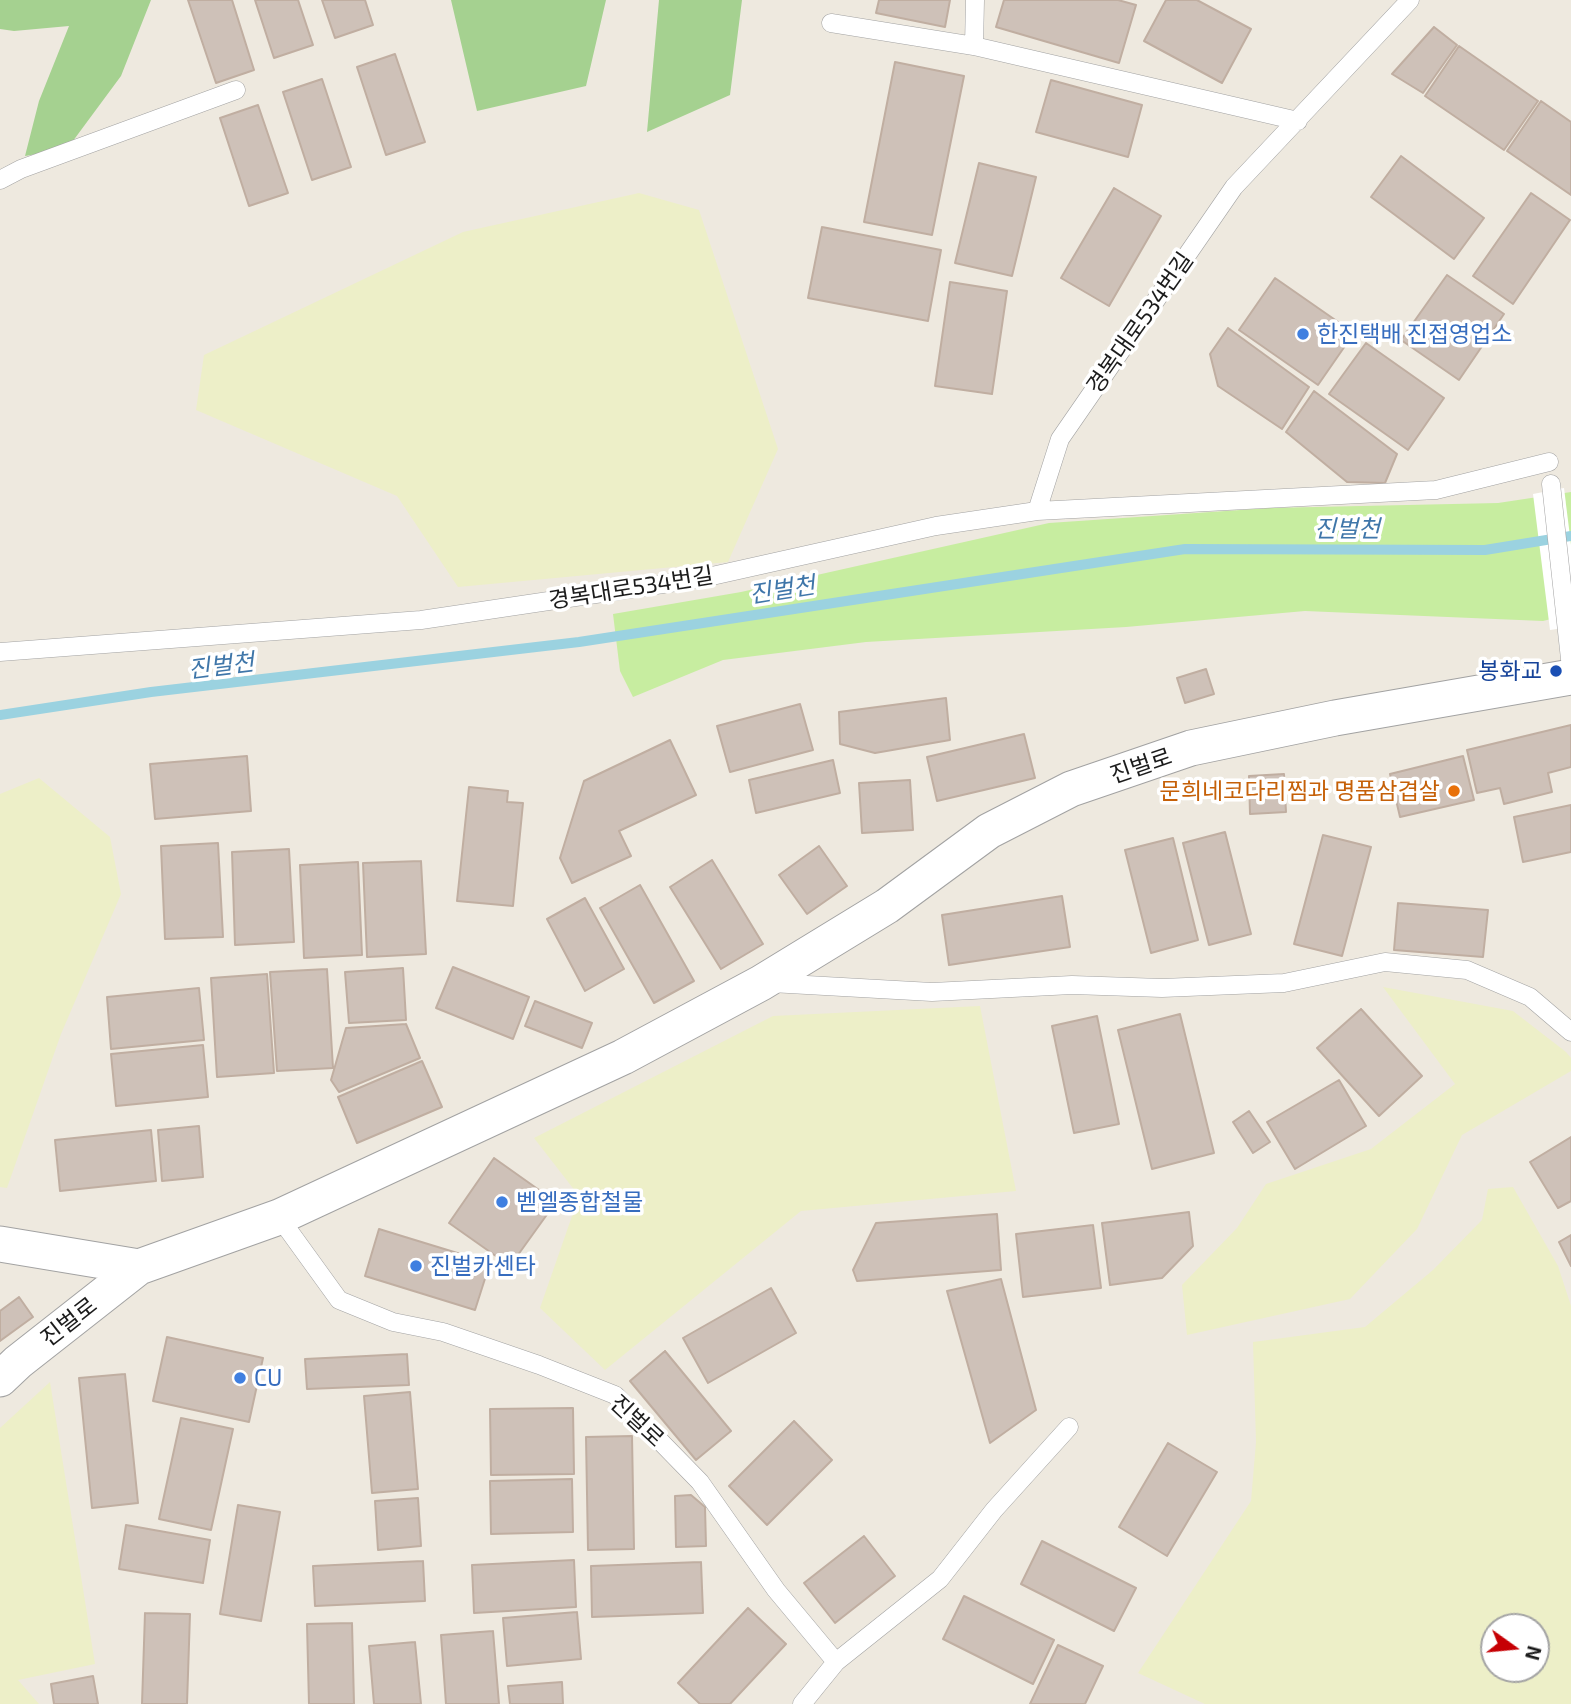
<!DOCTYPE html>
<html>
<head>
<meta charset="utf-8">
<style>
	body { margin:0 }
	#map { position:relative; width:1571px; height:1704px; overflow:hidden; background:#eee9df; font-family:"Exo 2",sans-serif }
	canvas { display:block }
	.north { position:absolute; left:1480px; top:1613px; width:70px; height:70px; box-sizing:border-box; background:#fff; border:2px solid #a4a4a4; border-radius:50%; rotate:105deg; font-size:19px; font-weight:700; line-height:28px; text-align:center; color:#1b1b1b }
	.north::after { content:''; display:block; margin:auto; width:24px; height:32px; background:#c60004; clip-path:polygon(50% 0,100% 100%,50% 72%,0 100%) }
</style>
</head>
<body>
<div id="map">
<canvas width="1571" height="1704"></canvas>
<div class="north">N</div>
</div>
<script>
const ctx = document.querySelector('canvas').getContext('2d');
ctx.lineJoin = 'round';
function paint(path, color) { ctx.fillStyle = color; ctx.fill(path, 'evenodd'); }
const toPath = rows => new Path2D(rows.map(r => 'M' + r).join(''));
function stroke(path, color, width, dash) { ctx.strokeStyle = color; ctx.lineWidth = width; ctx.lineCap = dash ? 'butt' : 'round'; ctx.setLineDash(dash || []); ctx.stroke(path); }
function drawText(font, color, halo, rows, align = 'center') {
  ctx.font = font + ' "Exo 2","Noto Sans KR",sans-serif'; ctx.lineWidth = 7; ctx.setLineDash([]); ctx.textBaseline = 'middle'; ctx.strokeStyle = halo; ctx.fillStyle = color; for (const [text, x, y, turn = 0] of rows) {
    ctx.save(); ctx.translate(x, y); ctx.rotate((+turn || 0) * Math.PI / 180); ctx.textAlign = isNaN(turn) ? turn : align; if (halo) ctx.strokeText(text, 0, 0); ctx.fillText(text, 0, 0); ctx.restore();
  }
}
paint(toPath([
	[639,193,699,210,778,449,728,562,458,587,397,496,196,410,204,355,463,232],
	[39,778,110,837,121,894,61,1034,7,1188,0,1187,0,794],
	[1383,987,1513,1011,1566,1052,1571,1058,1571,1071,1462,1135,1417,1229,1350,1299,1187,1335,1182,1285,1237,1228,1266,1184,1371,1149,1455,1084],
	[980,1006,1016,1191,801,1211,605,1370,540,1308,579,1196,534,1138,773,1016],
	[1513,1187,1558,1266,1571,1306,1571,1704,1205,1704,1138,1673,1251,1501,1256,1442,1253,1342,1365,1327,1433,1270,1482,1220,1488,1189],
	[1536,1627,1536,1669,1494,1669,1494,1627],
	[50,1382,95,1664,18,1680,39,1704,0,1704,0,1428]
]), '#edefc8');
paint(toPath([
	[1571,492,1571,614,1543,621,1305,611,1126,627,866,642,723,660,633,697,620,671,613,614,741,592,1049,523,1270,508,1498,503]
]), '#c7eda0');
paint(toPath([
	[0,0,151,0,121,76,67,149,25,156,39,101,69,26,14,31,0,29],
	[451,0,606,0,586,86,477,111],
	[659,0,742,0,730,95,647,132]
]), '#a5d190');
paint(toPath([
	[1564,488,1571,545,1571,627,1550,630,1533,494]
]), '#fff');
stroke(toPath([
	[0,715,151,692,579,642,1185,549,1485,550,1571,536]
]), '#9bd2e0', 10);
const building = toPath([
	[188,0,232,0,254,70,216,83,188,0],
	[255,0,298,0,313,45,274,58,255,0],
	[322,0,365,0,373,25,335,38,322,0],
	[879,0,950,0,945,27,876,13,879,0],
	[1004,0,1118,0,1136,5,1119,63,996,27,1004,0],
	[1166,0,1197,0,1251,29,1222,83,1144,41,1166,0],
	[1434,27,1457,45,1423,93,1392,74,1434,27],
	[1459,46,1538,101,1504,150,1425,96,1459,46],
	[395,54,425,142,386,155,357,67,395,54],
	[895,62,964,76,932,235,864,222,895,62],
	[322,79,351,167,312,180,283,92,322,79],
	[1051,80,1142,105,1128,157,1036,132,1051,80],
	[1541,101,1571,122,1571,195,1507,151,1541,101],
	[258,105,288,193,249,206,220,118,258,105],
	[1401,156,1484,218,1454,259,1371,197,1401,156],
	[979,163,1036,177,1012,276,955,263,979,163],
	[1114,188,1161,216,1109,306,1061,278,1114,188],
	[1531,193,1570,220,1513,304,1473,276,1531,193],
	[822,227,941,250,928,321,808,298,822,227],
	[1447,275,1504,314,1459,380,1401,340,1447,275],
	[1275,278,1354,333,1318,385,1239,330,1275,278],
	[950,282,1007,291,992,394,935,386,950,282],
	[1228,328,1309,387,1282,429,1218,386,1210,354,1228,328],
	[1366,343,1444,398,1408,450,1329,394,1366,343],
	[1314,391,1397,454,1385,483,1347,482,1286,432,1314,391],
	[1206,669,1214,694,1185,703,1177,678,1206,669],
	[946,698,950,740,875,753,840,744,839,712,946,698],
	[800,704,813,750,730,772,717,726,800,704],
	[1571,725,1571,767,1548,773,1552,792,1504,804,1500,788,1477,793,1467,750,1571,725],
	[1024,734,1035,778,937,801,927,757,1024,734],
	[670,740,696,795,619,831,631,856,572,883,560,858,584,781,670,740],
	[247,756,251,811,155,819,150,764,247,756],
	[1463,756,1474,800,1400,817,1390,774,1463,756],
	[833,760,840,793,756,813,749,780,833,760],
	[1284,774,1286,812,1250,814,1249,776,1284,774],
	[910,780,913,830,862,833,859,783,910,780],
	[469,787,508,791,507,802,523,803,513,906,457,901,469,787],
	[1571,805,1571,852,1523,862,1514,817,1571,805],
	[1225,832,1251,934,1209,945,1183,843,1225,832],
	[1323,835,1371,847,1342,956,1294,944,1323,835],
	[1173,838,1198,940,1151,953,1125,850,1173,838],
	[218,843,223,937,165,939,161,846,218,843],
	[819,846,847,886,807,914,779,875,819,846],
	[289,849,294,942,235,945,232,852,289,849],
	[712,860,763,944,721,969,670,887,712,860],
	[421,861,426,954,367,957,363,863,421,861],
	[358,862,362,955,304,958,300,865,358,862],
	[640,885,694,981,654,1003,600,908,640,885],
	[1062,896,1070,947,949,965,942,915,1062,896],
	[585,898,624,969,585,991,547,919,585,898],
	[1398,903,1488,910,1483,957,1394,950,1398,903],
	[453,967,529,997,513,1039,436,1008,453,967],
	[403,968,406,1020,349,1023,345,972,403,968],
	[327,969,333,1068,277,1071,270,972,327,969],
	[267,974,274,1073,217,1077,211,978,267,974],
	[199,988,204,1040,111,1049,107,997,199,988],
	[535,1001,592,1023,582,1048,525,1026,535,1001],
	[1361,1009,1422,1076,1379,1116,1317,1048,1361,1009],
	[1180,1014,1214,1153,1152,1169,1118,1030,1180,1014],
	[1097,1016,1119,1124,1074,1133,1052,1026,1097,1016],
	[406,1024,420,1058,339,1092,331,1080,346,1028,406,1024],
	[203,1045,208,1097,116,1106,111,1054,203,1045],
	[422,1061,442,1107,357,1143,338,1097,422,1061],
	[1339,1080,1366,1126,1295,1169,1267,1122,1339,1080],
	[1249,1111,1270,1142,1253,1153,1233,1122,1249,1111],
	[199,1126,203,1177,162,1181,158,1130,199,1126],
	[151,1130,156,1181,60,1191,55,1140,151,1130],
	[1571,1137,1571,1201,1558,1208,1530,1162,1571,1137],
	[494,1158,556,1202,510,1266,449,1223,494,1158],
	[1189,1212,1193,1246,1162,1278,1110,1285,1102,1223,1189,1212],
	[997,1214,1001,1270,857,1281,853,1270,876,1223,997,1214],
	[1093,1225,1101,1288,1023,1297,1016,1234,1093,1225],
	[379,1229,490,1263,475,1310,365,1276,379,1229],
	[1571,1235,1571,1266,1559,1242,1571,1235],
	[1001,1279,1036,1410,990,1443,947,1291,1001,1279],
	[771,1288,796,1333,708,1383,683,1338,771,1288],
	[19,1297,33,1317,0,1341,0,1311,19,1297],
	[167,1337,263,1358,249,1422,153,1401,167,1337],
	[665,1351,731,1431,696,1460,630,1381,665,1351],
	[407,1354,409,1385,307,1389,305,1359,407,1354],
	[125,1374,138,1503,92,1508,79,1378,125,1374],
	[410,1392,418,1489,372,1493,364,1396,410,1392],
	[573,1408,574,1474,491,1475,490,1409,573,1408],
	[181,1418,233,1429,211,1530,159,1519,181,1418],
	[794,1421,832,1460,767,1525,729,1486,794,1421],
	[632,1436,634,1549,588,1550,586,1437,632,1436],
	[1168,1443,1217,1472,1167,1556,1119,1527,1168,1443],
	[572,1479,573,1532,491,1534,490,1481,572,1479],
	[691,1495,705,1507,706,1546,676,1547,675,1496,691,1495],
	[418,1498,421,1546,378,1550,375,1501,418,1498],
	[238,1505,280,1512,261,1621,220,1614,238,1505],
	[126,1525,210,1540,203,1583,119,1569,126,1525],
	[864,1536,895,1576,835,1623,804,1583,864,1536],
	[1042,1541,1136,1588,1114,1631,1021,1584,1042,1541],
	[574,1560,576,1607,474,1613,472,1565,574,1560],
	[423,1561,425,1601,315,1606,313,1566,423,1561],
	[701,1562,703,1613,592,1617,591,1566,701,1562],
	[964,1596,1054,1640,1033,1684,943,1639,964,1596],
	[748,1608,786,1644,730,1704,700,1704,678,1683,748,1608],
	[577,1612,581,1659,507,1666,503,1618,577,1612],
	[145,1613,190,1614,187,1704,142,1704,145,1613],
	[352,1623,354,1704,309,1704,307,1624,352,1623],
	[493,1631,499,1704,446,1704,441,1635,493,1631],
	[415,1642,421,1704,374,1704,369,1646,415,1642],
	[1058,1645,1103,1666,1085,1704,1030,1704,1058,1645],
	[93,1676,98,1704,54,1704,51,1684,93,1676],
	[562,1682,563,1704,510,1704,508,1686,562,1682]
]);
paint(building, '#cec1b8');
stroke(building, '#c0aea1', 2);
const service = toPath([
	[831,23,974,46,1298,121],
	[974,46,975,0],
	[0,180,21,169,236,90],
	[1551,484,1571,668],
	[1037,511,1436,490,1549,462],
	[0,652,421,620,703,578,936,526,1037,511,1060,439,1234,187,1410,0],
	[771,983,932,992,1072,985,1162,988,1284,983,1385,962,1467,970,1530,997,1571,1032],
	[279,1217,339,1300,393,1322,443,1332,539,1365,615,1395,700,1482,776,1590,836,1662,940,1579,994,1510,1069,1427],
	[802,1704,836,1662]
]);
const minor = toPath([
	[0,1244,139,1267],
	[0,1379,18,1362,139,1267,279,1217,623,1057,761,983,887,906,989,831,1071,789,1191,748,1335,718,1571,677]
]);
stroke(service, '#a2a2a2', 19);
stroke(minor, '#a2a2a2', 37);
stroke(service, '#fff', 18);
stroke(minor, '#fff', 35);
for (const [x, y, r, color] of [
	[1303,334,7,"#3f7fe0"],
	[1556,671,7,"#1a4fb4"],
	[1454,791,7,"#e8710a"],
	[502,1202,7,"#3f7fe0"],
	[416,1266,7,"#3f7fe0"],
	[240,1378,7,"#3f7fe0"]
]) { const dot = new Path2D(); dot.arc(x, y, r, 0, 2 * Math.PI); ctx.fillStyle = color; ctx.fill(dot); stroke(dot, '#fff', 2.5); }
drawText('23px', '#1b1b1b', '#fff', [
	["경복대로534번길",1140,323,-55],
	["경복대로534번길",631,588,-9],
	["진벌로",1141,766,-19],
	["진벌로",69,1322,-38],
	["진벌로",637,1421,43]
]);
drawText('23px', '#366cbe', '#fff', [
	["한진택배 진접영업소",1317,334],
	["벧엘종합철물",516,1202],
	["진벌카센타",430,1266],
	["CU",254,1378]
], 'left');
drawText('23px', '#164399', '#fff', [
	["봉화교",1542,671]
], 'right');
drawText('23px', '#c56008', '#fff', [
	["문희네코다리찜과 명품삼겹살",1440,791]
], 'right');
drawText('italic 24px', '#3f76a9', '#fff', [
	["진벌천",1347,529],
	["진벌천",782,590,-9],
	["진벌천",221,666,-7]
]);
</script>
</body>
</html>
